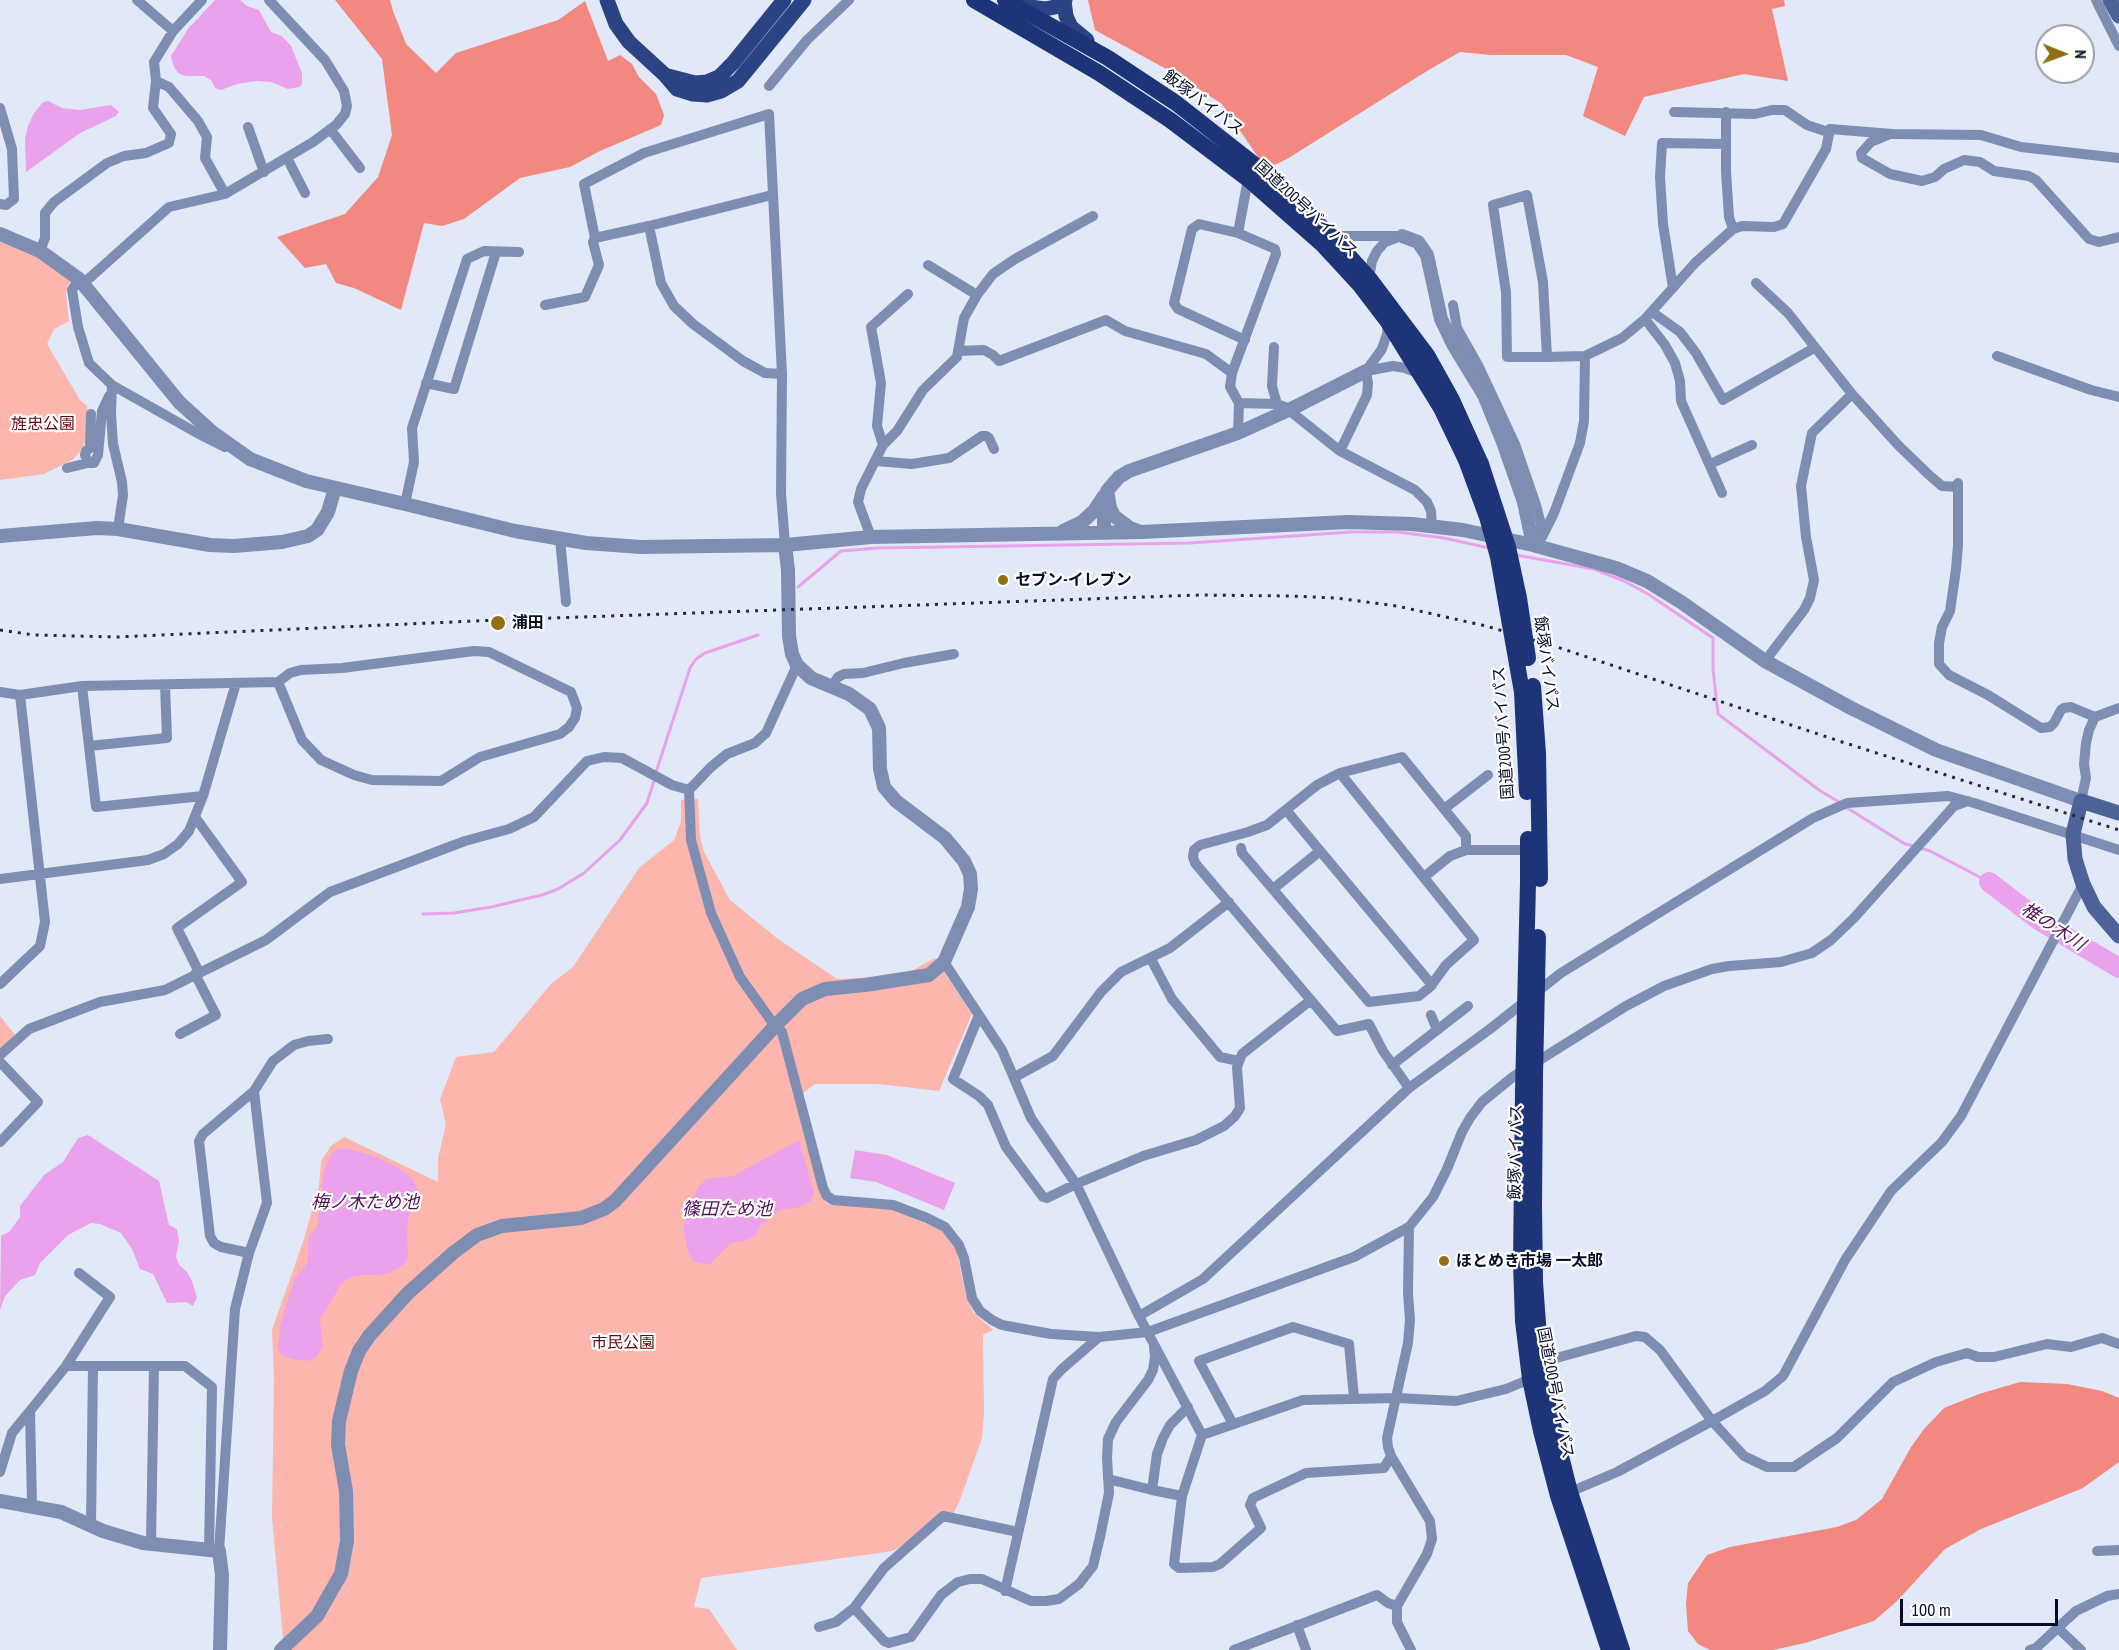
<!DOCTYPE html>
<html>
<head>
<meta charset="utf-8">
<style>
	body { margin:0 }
	#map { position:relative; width:2119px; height:1650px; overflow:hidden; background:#e1e8f7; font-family:"PT Sans Narrow",sans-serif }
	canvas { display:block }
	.north { position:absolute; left:2035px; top:24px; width:60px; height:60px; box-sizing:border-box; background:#fff; border:2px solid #9b9ea8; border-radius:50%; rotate:91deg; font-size:16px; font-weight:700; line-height:24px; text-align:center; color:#050d26 }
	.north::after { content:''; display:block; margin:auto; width:21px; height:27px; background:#916f15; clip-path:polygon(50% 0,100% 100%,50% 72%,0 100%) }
	.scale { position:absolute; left:1900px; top:1599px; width:158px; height:27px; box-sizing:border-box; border:3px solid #050d26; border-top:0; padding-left:8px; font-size:18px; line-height:21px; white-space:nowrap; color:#050d26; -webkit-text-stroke:4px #fff; paint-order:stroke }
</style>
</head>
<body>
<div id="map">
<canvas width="2119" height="1650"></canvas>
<div class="north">N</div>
<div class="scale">100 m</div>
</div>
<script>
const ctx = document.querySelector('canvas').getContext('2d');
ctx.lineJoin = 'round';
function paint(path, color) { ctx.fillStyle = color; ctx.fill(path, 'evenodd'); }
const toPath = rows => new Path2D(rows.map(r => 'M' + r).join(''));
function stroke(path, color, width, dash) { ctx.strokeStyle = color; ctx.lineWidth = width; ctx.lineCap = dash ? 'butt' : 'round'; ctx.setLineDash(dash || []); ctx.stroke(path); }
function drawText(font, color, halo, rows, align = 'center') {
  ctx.font = font + ' "PT Sans Narrow","Noto Sans JP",sans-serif'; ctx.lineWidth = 4.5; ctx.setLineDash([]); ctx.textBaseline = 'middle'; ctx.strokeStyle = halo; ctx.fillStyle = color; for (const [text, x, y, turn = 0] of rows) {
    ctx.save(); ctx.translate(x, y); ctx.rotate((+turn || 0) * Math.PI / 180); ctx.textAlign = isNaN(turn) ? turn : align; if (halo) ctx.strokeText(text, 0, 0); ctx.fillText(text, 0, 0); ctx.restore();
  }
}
paint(toPath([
	[0,242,16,246,53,264,73,279,68,285,66,293,69,321,54,329,47,344,80,400,87,406,88,419,87,436,82,450,72,460,44,474,0,480],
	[698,799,700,836,704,852,730,900,778,939,837,979,877,977,908,973,935,958,972,1014,939,1091,879,1084,815,1084,803,1093,800,1120,820,1193,825,1202,830,1205,840,1204,892,1209,941,1230,956,1248,966,1295,973,1312,993,1330,983,1335,984,1413,982,1438,960,1500,953,1514,893,1551,701,1578,694,1607,709,1609,737,1650,284,1650,272,1517,274,1378,272,1330,304,1239,319,1186,321,1161,331,1146,344,1137,438,1182,438,1158,446,1125,440,1099,456,1057,494,1052,551,984,573,967,639,868,674,840,681,822,681,800],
	[0,1016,15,1035,0,1049]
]), '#fcb6ae');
paint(toPath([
	[335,0,390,0,393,11,406,44,436,73,456,53,558,20,585,1,608,61,620,55,632,64,639,77,656,94,664,115,661,125,600,151,570,167,520,178,464,219,442,226,424,223,401,310,354,288,336,283,326,264,305,268,277,237,345,214,378,177,392,135,382,59],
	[1088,0,1784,0,1785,6,1772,9,1788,81,1744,74,1644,97,1625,136,1583,116,1598,67,1566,55,1491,55,1460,52,1427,71,1287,159,1274,165,1260,160,1222,104,1179,76,1095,30],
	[2020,1382,2067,1384,2102,1391,2119,1398,2119,1462,2083,1488,1981,1529,1945,1549,1896,1602,1874,1621,1805,1643,1773,1650,1710,1650,1698,1644,1688,1631,1686,1603,1688,1583,1707,1555,1730,1547,1837,1527,1856,1520,1882,1499,1911,1447,1924,1429,1944,1408,1979,1394]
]), '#f2887f');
paint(toPath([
	[215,0,240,0,247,6,259,10,271,32,282,36,291,46,302,73,302,84,300,87,288,89,271,82,257,81,237,84,221,90,215,88,211,80,204,76,186,76,178,73,173,65,171,56,188,29],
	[48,101,62,108,80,110,111,105,119,112,116,116,80,133,26,172,25,138,28,126,34,113,43,102],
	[88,1135,159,1181,169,1225,177,1229,179,1241,176,1256,179,1265,187,1272,192,1281,197,1298,193,1306,186,1302,167,1303,153,1274,140,1269,132,1249,121,1233,100,1224,91,1223,68,1235,40,1263,35,1275,20,1280,5,1296,0,1310,1,1236,10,1231,20,1217,20,1206,44,1175,63,1162,78,1138],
	[799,1140,814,1193,811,1201,800,1207,780,1210,770,1217,759,1227,756,1235,744,1241,731,1243,709,1265,694,1262,688,1252,683,1229,697,1189,706,1179,733,1176],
	[346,1148,374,1156,395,1166,412,1178,418,1189,418,1195,409,1215,407,1230,408,1258,403,1265,390,1273,378,1275,362,1275,351,1277,341,1284,320,1320,323,1347,315,1359,306,1361,292,1359,283,1356,278,1349,280,1325,295,1277,304,1268,308,1260,308,1240,310,1234,317,1227,323,1176,326,1165,332,1153,338,1149],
	[855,1150,887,1155,955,1183,944,1210,876,1182,850,1178]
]), '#eba2ed');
stroke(toPath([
	[1516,555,1594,569,1624,581,1648,594,1713,638,1713,669,1718,714,1819,790,1839,802],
	[798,587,841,551,878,548,1190,543,1351,532,1398,532,1444,538,1489,548],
	[656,772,690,668,696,659,705,653,758,635],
	[1847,808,1905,844,1914,846],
	[1920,848,1930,851,1989,882],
	[423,914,454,913,491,907,542,895,558,889,584,873,620,840,647,803,655,778]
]), '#eba2ed', 3);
stroke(toPath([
	[1989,882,2040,921,2119,968]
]), '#eba2ed', 20);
stroke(toPath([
	[2096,0,2119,46],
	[173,31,202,0],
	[769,86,807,40,849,0],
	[0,108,12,149,14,199,6,205,0,204],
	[1674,112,1755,114,1772,110,1785,110,1807,125,1828,132],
	[1726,112,1726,171,1729,217,1733,229],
	[248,127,264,172],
	[330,129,360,168],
	[1888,135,1871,142,1861,153,1862,158,1890,174,1922,181,1935,177,1944,169,1964,160,1980,162,1994,171,2029,176,2036,180,2089,239,2099,242,2119,237],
	[287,158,305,193],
	[225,194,313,142,336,125,345,114,347,106,344,91,325,60,269,0],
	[649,226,772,195],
	[1238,233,1275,249,1276,254,1232,373,1230,387,1239,403,1238,433],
	[1331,236,1402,236],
	[40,251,45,238,45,213,54,202,107,163,124,156,146,153,169,143,171,134,153,108,156,81],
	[928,265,977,295],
	[1369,278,1372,261,1377,251,1385,242,1396,238],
	[79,279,72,290,78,327,89,363,112,385,111,413,113,444,122,482,123,495,118,529],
	[84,283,169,207,225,194,205,158,207,137,198,121,169,87,156,81,154,62,173,31,137,0],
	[1756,283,1788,313,1852,394,1812,433,1801,486,1806,537,1814,580,1810,598,1804,610,1765,661],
	[1673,288,1663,224,1660,177,1662,143,1726,144],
	[545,305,585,297,599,265,593,242,595,238],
	[1453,305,1457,328,1479,367,1515,444,1536,505,1541,524,1541,538],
	[1652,312,1680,332,1696,353,1723,400,1814,348],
	[1645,319,1665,345,1675,363,1680,381,1681,401,1722,493],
	[1245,340,1178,309,1174,303,1192,229,1199,224,1238,233,1248,179],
	[1274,347,1272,386,1277,404],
	[959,351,984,350,993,355,999,361,1106,320,1125,331,1206,354,1232,373],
	[1997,356,2091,390,2119,397],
	[1547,357,1543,282,1527,195,1493,205,1506,292,1507,357,1547,357,1585,356,1622,338,1645,319,1695,263,1733,229,1742,226,1774,227,1783,224,1826,149,1830,129,1892,134,1981,135,2021,147,2119,158],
	[1366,371,1393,366,1405,368,1418,373],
	[782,374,765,373,743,361,693,324,674,306,661,283,649,226,595,238,584,184,644,153,769,114,782,374,781,493,785,545],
	[426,383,454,389,496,252],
	[112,385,197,433,225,447],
	[1852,394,1898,445,1928,474,1942,486,1958,487,1958,483],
	[1239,403,1277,404,1285,407,1340,451,1415,490,1427,502,1431,511,1432,526],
	[91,414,90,448,86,451,85,455,88,463,94,463,98,455,102,411,109,396],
	[883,445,897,431,923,390,957,357,964,318,977,295,993,274,1015,259,1093,216],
	[1340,451,1367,395,1368,383,1366,371,1382,349,1387,334,1388,322],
	[876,461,912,464,949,458,982,436,986,436,989,438,994,449],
	[1710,464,1752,445],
	[67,468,88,463],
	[1958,487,1958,545,1956,569,1950,611,1942,627,1939,643,1939,664,1949,675,1988,695,2041,728,2050,727,2054,723,2061,710,2064,708,2071,707,2095,717],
	[405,504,414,462,412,428,467,259,484,251,519,252],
	[871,537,858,502,861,489,883,445,877,426,881,383,871,327,908,294],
	[1542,537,1554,513,1580,443,1584,421,1585,356],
	[560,539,566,602],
	[474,651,489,652,571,692,577,708,575,718,569,727,560,734,480,757,441,781,372,780,354,775,321,760,302,740,278,682,290,673,301,670,342,668,474,651],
	[797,665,766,733,755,743,727,754,711,767,689,790,691,840,711,913,740,977,775,1026,782,1032,823,1188,827,1196,833,1200,893,1205,927,1218,945,1227,959,1245,964,1258,972,1298,980,1311,992,1320,1002,1325,1051,1334,1099,1337,1148,1332,1354,1257,1409,1227,1433,1197,1447,1169,1462,1132,1470,1118,1482,1102,1514,1076,1626,1006,1664,986,1712,969,1729,966,1781,962,1812,953,1831,940,1854,918,1954,806,1968,801],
	[82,686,96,807,203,796],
	[831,687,838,677,844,674,863,673,904,663,954,654],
	[0,692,20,695,82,686,278,682],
	[89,746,167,738,165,685],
	[2081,801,2086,778,2084,764,2086,743,2089,730,2095,717,2119,708],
	[1444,809,1488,775],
	[1286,810,1432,985],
	[195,817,242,882,177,928,199,972],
	[1241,848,1242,853,1369,1002,1419,996,1430,987,1446,965,1474,940,1340,773],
	[1424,877,1450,856,1466,850],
	[0,879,148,860,164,854,178,844,189,831,203,796,236,683],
	[1273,889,1320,851],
	[1151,959,1172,999,1220,1057,1239,1061],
	[944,962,1002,1050,1031,1118,1076,1184,1139,1316,1202,1435,1303,1400,1397,1398,1456,1401,1506,1389,1530,1379,1542,1362,1636,1336,1645,1337,1660,1350,1712,1421,1744,1456,1767,1467,1794,1467,1837,1438,1893,1382,1936,1362,1967,1353,1978,1357,1994,1357,2047,1344,2071,1347,2102,1338,2119,1344],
	[0,984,40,946,45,922,20,695],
	[979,1015,953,1079,979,1096,988,1105,1006,1147,1043,1197,1047,1198,1076,1184,1143,1156,1196,1140,1224,1126,1235,1116,1240,1108,1237,1067,1242,1054,1311,1000],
	[1431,1015,1437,1030],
	[180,1034,216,1015,195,974],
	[0,1055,29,1029,100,1002,165,990,266,940,330,892,465,841,509,829,534,817,587,761,604,757,622,758,672,785,689,790],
	[0,1062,38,1102,0,1142],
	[1392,1065,1468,1006],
	[1015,1077,1053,1056,1101,992,1121,972,1170,948,1229,902],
	[1409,1088,1383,1051,1369,1024,1337,1031,1195,863,1193,857,1194,850,1200,845,1248,832,1267,825,1317,785,1340,773,1402,757,1466,836,1466,850,1528,850],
	[1409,1227,1408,1293,1410,1320,1408,1343,1387,1438,1388,1447,1391,1456,1430,1521,1432,1539,1427,1554,1397,1606,1397,1622,1411,1650],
	[249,1253,221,1247,214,1243,210,1236,199,1141,203,1134,254,1091],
	[1139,1316,1203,1279,1409,1088,1490,1029,1561,973,1813,818,1847,803,1948,796,1974,803,2119,850],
	[66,1366,110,1297,79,1273],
	[1233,1424,1199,1361,1293,1327,1349,1344,1354,1398],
	[1202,1435,1182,1496,1174,1564,1179,1568,1213,1567,1220,1564,1261,1528,1250,1505,1253,1498,1306,1473,1384,1468,1391,1456],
	[0,1472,12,1433,30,1411],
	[1108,1479,1152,1490,1157,1454,1163,1438,1170,1425,1188,1407],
	[1152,1490,1182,1496],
	[1570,1492,1617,1472,1712,1421,1765,1391,1783,1376,1845,1260,1891,1191,1942,1142,1961,1116,2083,884],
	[32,1505,30,1411,66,1366,185,1366,212,1387,209,1550],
	[91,1525,93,1366],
	[151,1543,154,1366],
	[219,1551,235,1309,249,1253,267,1203,254,1091,273,1061,294,1045,308,1041,328,1039],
	[2097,1551,2119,1550],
	[1005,1591,1053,1379,1062,1369,1099,1337],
	[854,1608,884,1641,889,1643,911,1637,941,1595,958,1582,970,1579,982,1579,1031,1601,1046,1601,1059,1599,1079,1584,1093,1566,1100,1537,1109,1493,1107,1458,1108,1439,1116,1422,1148,1380,1153,1370,1155,1357,1154,1346],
	[1297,1625,1306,1650],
	[819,1627,836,1622,854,1608,884,1568,943,1516,1018,1532],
	[2058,1628,2081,1650],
	[1234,1650,1377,1595,1388,1603,1397,1606],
	[2030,1650,2036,1648,2076,1611,2107,1596,2119,1594]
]), '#7e8eb3', 10);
stroke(toPath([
	[0,234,40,251,79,279,179,402,212,432,250,459,306,481,405,504,515,531,586,543,641,547,785,545,871,537,1141,532,1348,522,1412,524,1463,530,1533,545,1616,568,1647,581,1681,602,1765,661,1851,708,1936,750,2081,801],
	[1402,236,1418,242,1427,255,1441,319,1453,344,1484,395,1503,442,1524,502,1533,545],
	[1295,407,1366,371],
	[1108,496,1110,508,1114,516,1130,528,1138,531],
	[1063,531,1082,522,1094,511,1104,496],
	[1104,533,1104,502,1107,491,1119,477,1129,471,1238,433,1282,413],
	[0,536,97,528,118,529,210,545,234,546,282,542,308,536,317,530,328,512,335,488],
	[0,1501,61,1512,103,1531,143,1543,219,1551,222,1575,220,1650],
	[281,1650,317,1616,341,1574,347,1541,346,1491,338,1445,339,1421,351,1371,359,1351,369,1336,408,1293,453,1253,477,1235,502,1226,581,1218,604,1209,615,1201,775,1026,802,999,825,989,865,985,929,975,944,962,968,907,971,889,970,874,964,861,945,838,896,801,884,787,880,769,879,728,870,709,849,694,811,678,797,665,792,654,789,636,788,570,785,545]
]), '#7e8eb3', 14);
stroke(toPath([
	[2110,0,2119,16],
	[2119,813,2081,801,2073,834,2075,859,2083,884,2094,907,2119,936]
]), '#4d6397', 15);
stroke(toPath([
	[607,0,616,24,629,42,665,75,677,89,693,94,707,95,721,91,738,81,804,0],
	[1018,0,1031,7,1045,9,1055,7,1065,0],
	[1064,1,1066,16,1071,27,1087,40],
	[668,76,695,83,707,82,719,77,733,63,784,0]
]), '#2b4382', 15);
stroke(toPath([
	[974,0,1099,73,1170,120,1248,179,1323,245,1359,284,1388,322,1441,408,1466,460],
	[1005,0,1108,58,1176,103,1264,172,1331,236,1369,278,1427,355,1452,400,1481,464],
	[1533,686,1538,753,1540,879],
	[1522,692,1527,792],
	[1528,839,1528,883],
	[1535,1075,1534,1207,1535,1282,1539,1337,1546,1397,1570,1492,1622,1650],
	[1523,1092,1521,1263,1523,1321,1530,1379,1541,1431,1558,1496,1609,1650]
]), '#1e3478', 16);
stroke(toPath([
	[0,630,34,635,117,637,497,620,1200,595,1290,596,1336,598,1397,606,1486,626,1557,647,1842,742,2119,830]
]), '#222941', 3, [3, 6]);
stroke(toPath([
	[1282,413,1295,407]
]), '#7e8eb3', 14);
stroke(toPath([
	[1466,460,1487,517,1498,557,1522,692],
	[1481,464,1508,547,1519,598,1528,658],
	[1535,1075,1538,937],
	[1523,1092,1528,883]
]), '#1e3478', 16);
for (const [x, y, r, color] of [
	[1003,580,6,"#916f15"],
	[498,623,8,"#916f15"],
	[1444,1261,6,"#916f15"]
]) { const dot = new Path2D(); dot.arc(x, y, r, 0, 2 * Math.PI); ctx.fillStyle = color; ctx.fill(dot); stroke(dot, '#fff', 2); }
drawText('16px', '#050d26', '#fff', [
	["飯塚バイパス",1203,103,37],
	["国道200号バイパス",1306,209,43],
	["飯塚バイパス",1546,664,82],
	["国道200号バイパス",1504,733,-94],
	["飯塚バイパス",1516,1152,-89],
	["国道200号バイパス",1555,1393,79]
]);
drawText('16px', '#68060c', '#fff', [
	["旌忠公園",43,424],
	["市民公園",623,1343]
]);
drawText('bold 16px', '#050d26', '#fff', [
	["セブン-イレブン",1015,580],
	["浦田",512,623],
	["ほとめき市場 一太郎",1456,1261]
], 'left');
drawText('italic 18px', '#531156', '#fff', [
	["椎の木川",2053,927,33],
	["梅ノ木ため池",365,1203],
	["篠田ため池",727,1210]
]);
</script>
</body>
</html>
